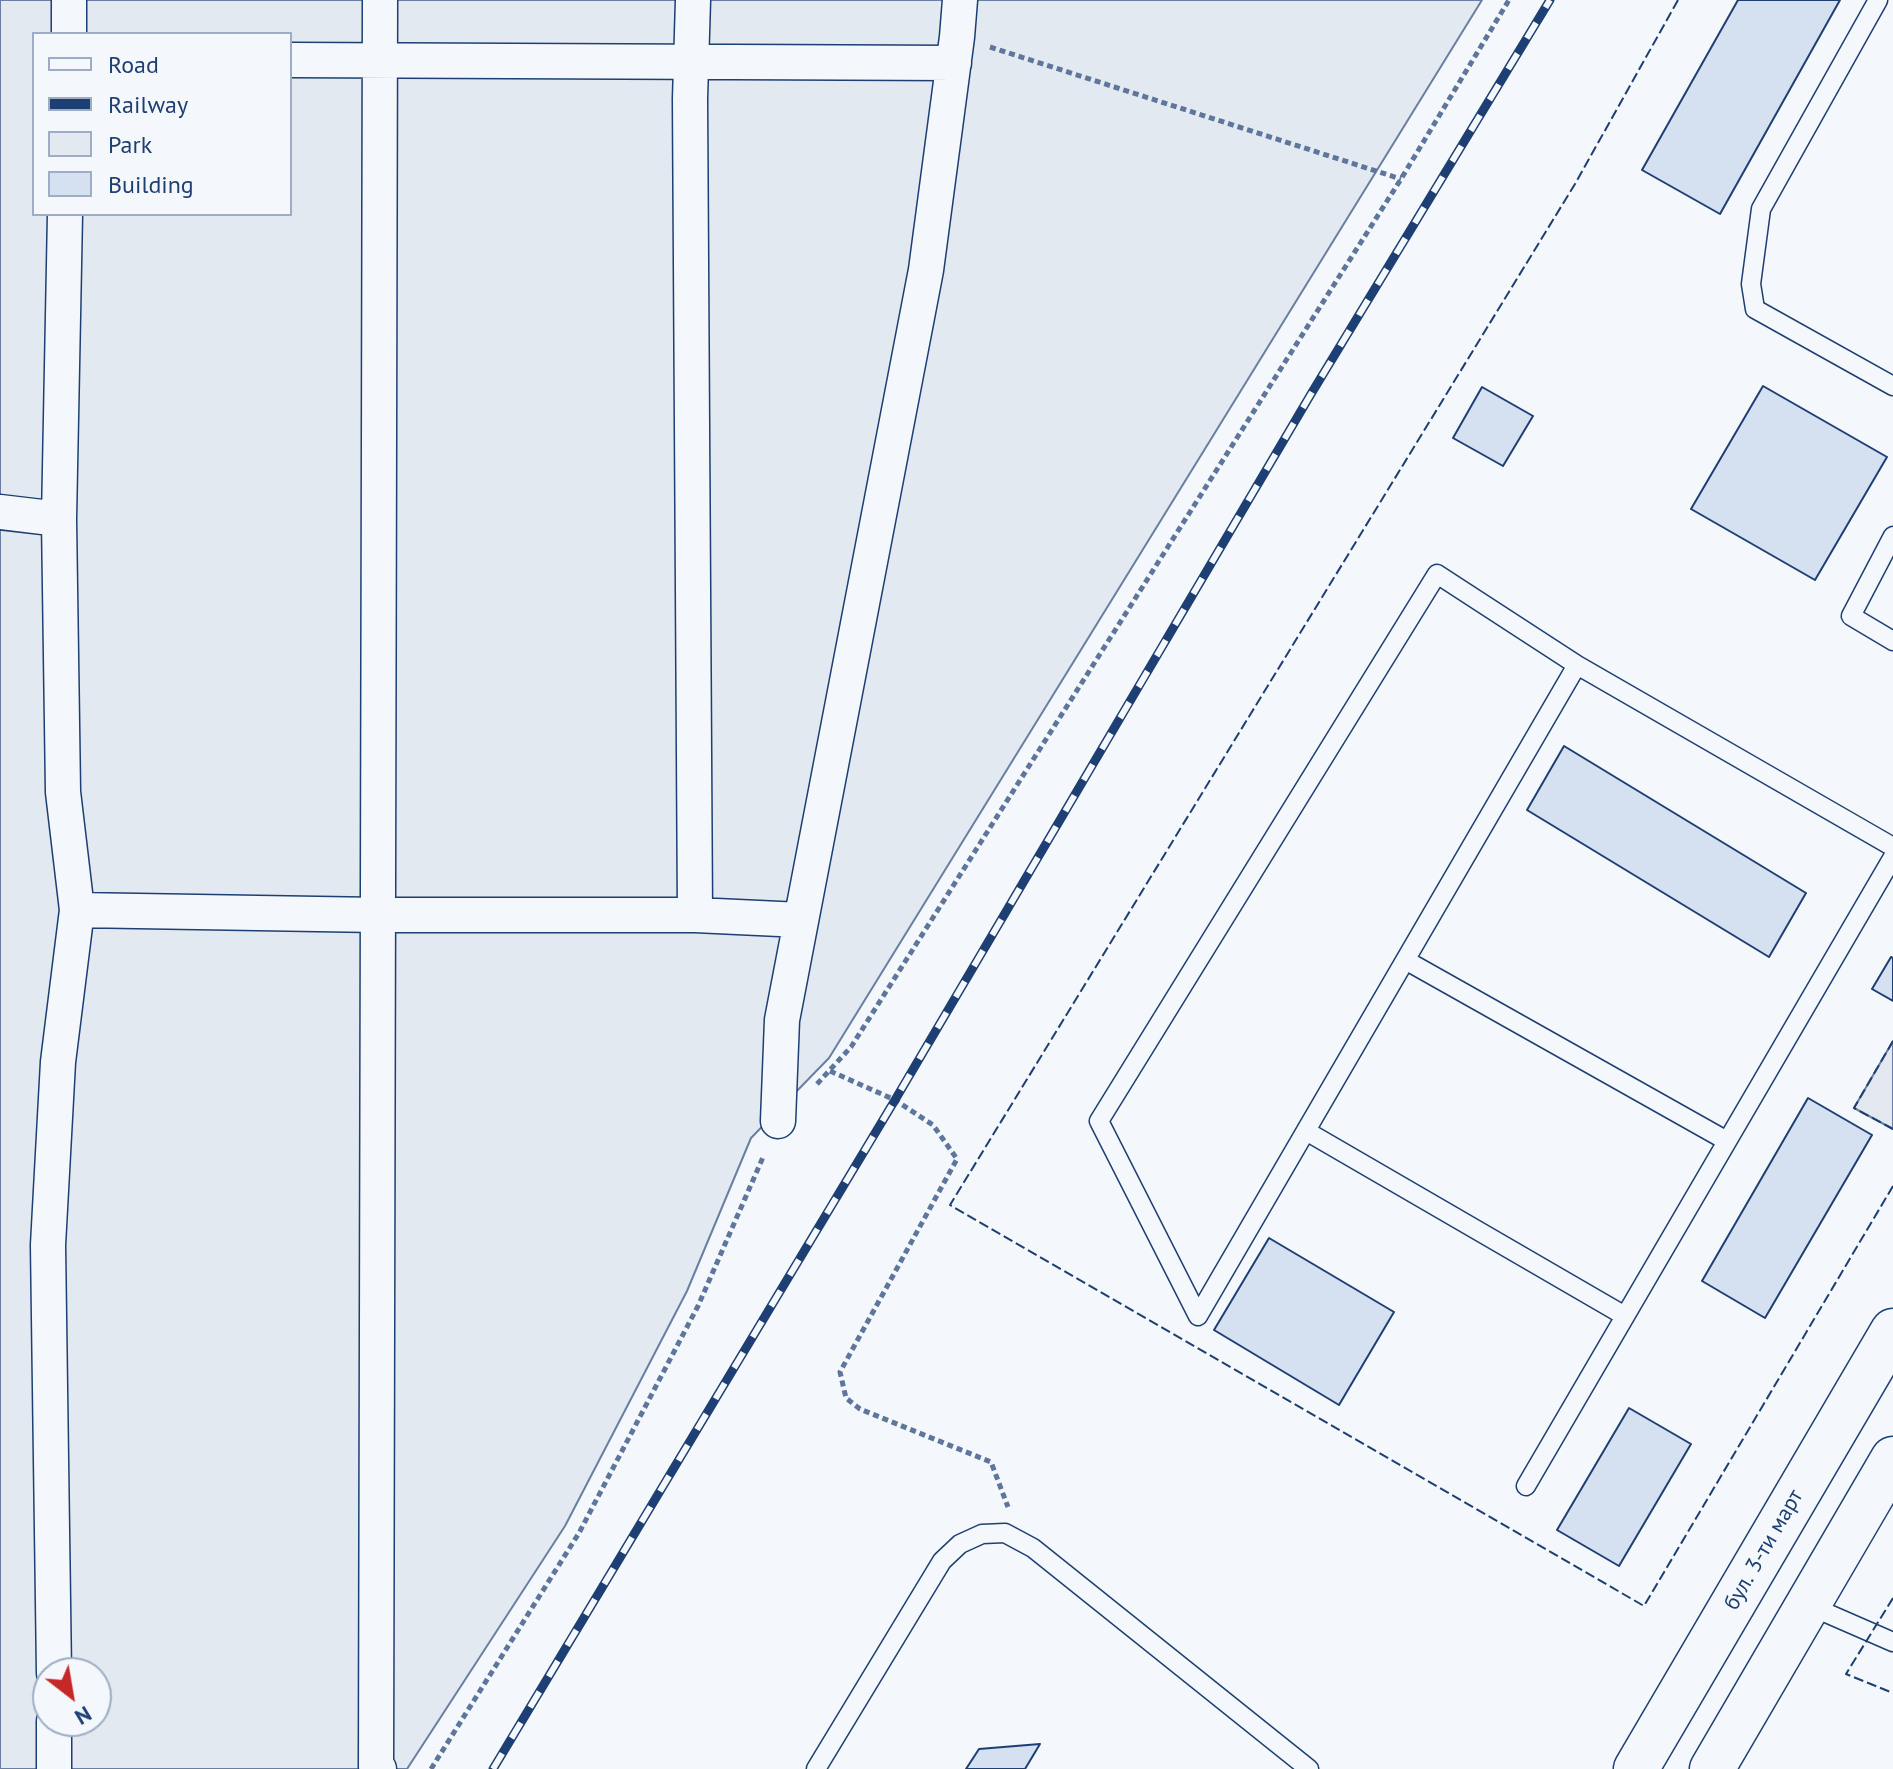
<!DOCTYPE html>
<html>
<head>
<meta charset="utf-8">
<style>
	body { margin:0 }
	#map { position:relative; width:1893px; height:1769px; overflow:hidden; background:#f4f7fb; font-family:"PT Sans",sans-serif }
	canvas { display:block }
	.legend { position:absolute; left:32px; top:32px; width:260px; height:184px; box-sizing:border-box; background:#f4f7fb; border:2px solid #9eadc5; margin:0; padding:10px 14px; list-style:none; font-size:24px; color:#1d3f73 }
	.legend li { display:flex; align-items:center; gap:16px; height:40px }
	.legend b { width:40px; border:2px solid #9eadc5 }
	.north { position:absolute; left:32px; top:1657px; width:80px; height:80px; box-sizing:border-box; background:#f4f7fb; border:2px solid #9eadc5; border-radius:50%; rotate:149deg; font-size:22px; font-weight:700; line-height:32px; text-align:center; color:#1d3f73 }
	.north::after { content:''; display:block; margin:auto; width:28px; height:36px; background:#c62828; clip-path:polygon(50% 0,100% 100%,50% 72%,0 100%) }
</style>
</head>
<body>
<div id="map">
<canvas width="1893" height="1769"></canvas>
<ul class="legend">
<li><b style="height:10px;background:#f4f7fb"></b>Road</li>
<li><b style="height:10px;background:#1d3f73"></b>Railway</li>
<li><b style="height:22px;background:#e3e9f0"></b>Park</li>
<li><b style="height:22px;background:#d5e0f0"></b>Building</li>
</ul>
<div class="north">N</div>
</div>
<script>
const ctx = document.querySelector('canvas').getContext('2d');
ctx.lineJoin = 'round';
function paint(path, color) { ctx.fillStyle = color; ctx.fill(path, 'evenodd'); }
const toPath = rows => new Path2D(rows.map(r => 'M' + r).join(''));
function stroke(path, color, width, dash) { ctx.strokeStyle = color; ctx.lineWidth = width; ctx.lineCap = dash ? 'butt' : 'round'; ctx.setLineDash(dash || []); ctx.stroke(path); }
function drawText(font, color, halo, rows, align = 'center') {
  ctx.font = font + ' "PT Sans",sans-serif'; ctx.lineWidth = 6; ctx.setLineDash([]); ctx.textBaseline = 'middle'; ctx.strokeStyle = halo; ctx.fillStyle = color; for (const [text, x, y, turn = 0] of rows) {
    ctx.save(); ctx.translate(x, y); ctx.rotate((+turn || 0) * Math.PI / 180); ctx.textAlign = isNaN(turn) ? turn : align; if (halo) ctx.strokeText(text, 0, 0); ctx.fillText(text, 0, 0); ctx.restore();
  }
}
const green = toPath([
	[0,0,1482,0,829,1058,751,1138,687,1291,565,1526,407,1769,0,1769,0,0],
	[34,34,290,34,290,214,34,214,34,34],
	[48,1673,96,1673,96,1721,48,1721,48,1673]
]);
paint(green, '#e3e9f0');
stroke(green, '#687fa3', 2);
const parking = toPath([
	[1893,1041,1893,1129,1854,1108,1893,1041]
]);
paint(parking, '#e3e8f0');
stroke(parking, '#687fa3', 2);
const building = toPath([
	[1738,0,1840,0,1720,214,1642,170,1738,0],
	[1763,386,1887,457,1815,580,1691,509,1763,386],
	[1482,387,1533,416,1503,466,1453,438,1482,387],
	[1564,746,1806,893,1769,957,1527,810,1564,746],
	[1891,957,1893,958,1893,1001,1872,989,1891,957],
	[1808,1098,1872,1135,1765,1318,1702,1281,1808,1098],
	[1269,1238,1394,1312,1339,1405,1214,1330,1269,1238],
	[1629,1408,1691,1444,1619,1566,1557,1530,1629,1408],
	[1040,1744,1025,1769,966,1769,979,1749,1040,1744]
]);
paint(building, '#d5e0f0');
stroke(building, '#1d3f73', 2);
const lane = toPath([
	[1878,0,1761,209,1751,284,1755,309,1893,386],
	[1893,536,1851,616,1893,641],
	[1407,961,1727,1141],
	[1306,1131,1625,1316],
	[1198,1316,1577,665,1893,847],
	[1198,1316,1099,1121,1437,574,1577,665],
	[1526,1486,1893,857],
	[1808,1605,1893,1642],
	[816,1769,942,1561,960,1544,982,1534,1005,1533,1033,1548,1309,1769]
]);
const street = toPath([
	[69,0,69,34],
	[693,0,690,99,695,915],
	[290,60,954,63],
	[0,512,59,519],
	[77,910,378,915,695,915,801,920],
	[778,1121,782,1020,926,270,957,37,960,0],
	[54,1673,48,1245,58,1062,77,910,63,792,59,519,65,214],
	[54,1721,54,1769],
	[379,1769,376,1766,380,0]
]);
const secondary = toPath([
	[1636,1769,1893,1331],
	[1712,1769,1893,1459]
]);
stroke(lane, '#1d3f73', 21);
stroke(street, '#1d3f73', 37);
stroke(secondary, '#1d3f73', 47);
stroke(toPath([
	[990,47,1401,179],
	[830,1071,895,1100,933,1125,957,1159,840,1372,846,1398,860,1409,991,1462,1008,1507],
	[817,1084,851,1047,1401,179,1509,0],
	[431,1769,579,1533,698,1306,764,1155]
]), '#5e769c', 5, [6, 4]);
stroke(lane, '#f4f7fb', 18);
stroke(street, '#f4f7fb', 34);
stroke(secondary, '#f4f7fb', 44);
const rail = toPath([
	[493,1769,895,1100,1311,394,1550,0]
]);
stroke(rail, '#1d3f73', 9);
stroke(rail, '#f4f7fb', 6, [18]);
stroke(toPath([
	[1678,0,1575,184,950,1205,1644,1606,1893,1186],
	[1893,1041,1854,1108,1893,1129],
	[1893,1598,1846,1674,1893,1693]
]), '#1d3f73', 2, [10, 4]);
drawText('22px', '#1d3f73', '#f4f7fb', [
	["бул. 3-ти март",1764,1550,-60]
]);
</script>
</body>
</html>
